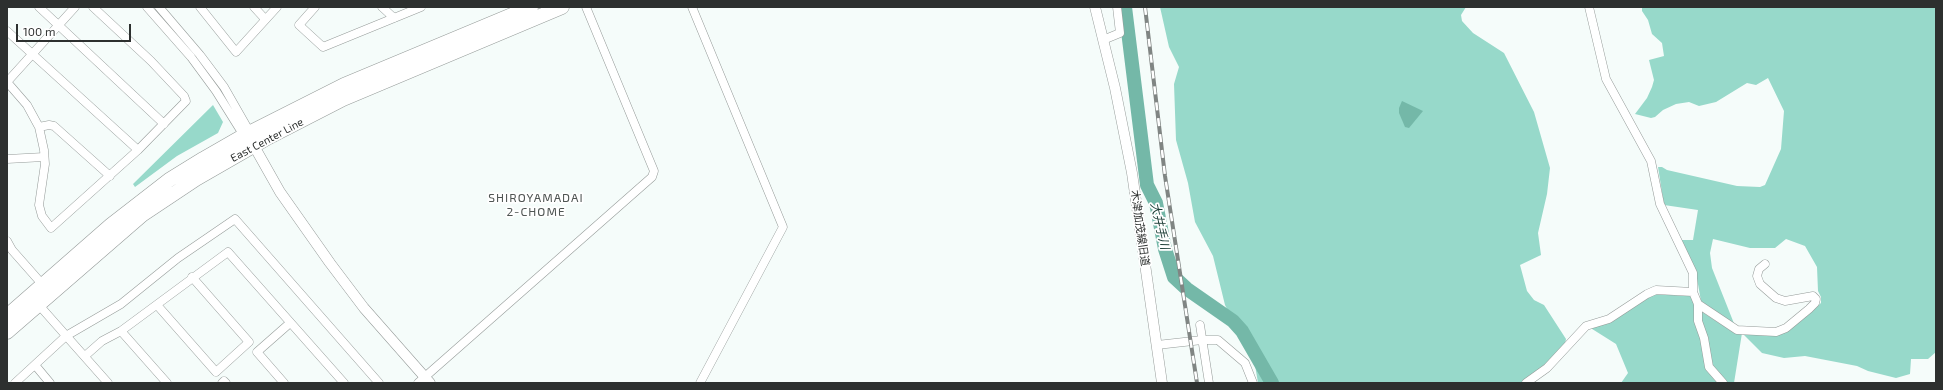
<!DOCTYPE html>
<html>
<head>
<meta charset="utf-8">
<style>
	body { margin:0 }
	#map { position:relative; width:1943px; height:390px; overflow:hidden; background:#f5fcfa; font-family:"Exo 2",sans-serif }
	canvas { display:block }
	.frame { position:absolute; inset:0; border:8px solid #2d302f; pointer-events:none }
	.scale { position:absolute; left:16px; top:24px; width:115px; height:18px; box-sizing:border-box; border:2px solid #2d302f; border-top:0; padding-left:5px; font-size:12px; line-height:14px; white-space:nowrap; color:#2d302f; -webkit-text-stroke:3px #fff; paint-order:stroke }
</style>
</head>
<body>
<div id="map">
<canvas width="1943" height="390"></canvas>
<div class="frame"></div>
<div class="scale">100 m</div>
</div>
<script>
const ctx = document.querySelector('canvas').getContext('2d');
ctx.lineJoin = 'round';
function paint(path, color) { ctx.fillStyle = color; ctx.fill(path, 'evenodd'); }
const toPath = rows => new Path2D(rows.map(r => 'M' + r).join(''));
function stroke(path, color, width, dash) { ctx.strokeStyle = color; ctx.lineWidth = width; ctx.lineCap = dash ? 'butt' : 'round'; ctx.setLineDash(dash || []); ctx.stroke(path); }
function drawText(font, color, halo, rows, align = 'center') {
  ctx.font = font + ' "Exo 2","Noto Sans JP",sans-serif'; ctx.lineWidth = 3.5; ctx.setLineDash([]); ctx.textBaseline = 'middle'; ctx.strokeStyle = halo; ctx.fillStyle = color; for (const [text, x, y, turn = 0] of rows) {
    ctx.save(); ctx.translate(x, y); ctx.rotate((+turn || 0) * Math.PI / 180); ctx.textAlign = isNaN(turn) ? turn : align; if (halo) ctx.strokeText(text, 0, 0); ctx.fillText(text, 0, 0); ctx.restore();
  }
}
paint(toPath([
	[1160,7,1466,7,1461,15,1462,21,1473,33,1504,53,1534,112,1550,168,1547,194,1538,233,1541,255,1520,265,1527,291,1534,300,1544,305,1566,339,1565,344,1543,368,1523,383,1258,383,1255,365,1225,305,1213,256,1195,222,1188,183,1176,140,1174,84,1179,67,1169,47],
	[1642,7,1936,7,1936,352,1928,359,1911,359,1910,374,1896,378,1868,371,1857,366,1805,356,1784,358,1762,353,1742,333,1734,383,1725,383,1713,370,1699,310,1730,330,1789,330,1821,303,1821,297,1818,291,1817,267,1805,246,1786,239,1775,248,1750,248,1713,239,1710,253,1712,268,1735,326,1701,301,1696,273,1680,240,1693,240,1698,210,1664,205,1658,167,1662,167,1667,170,1737,186,1760,187,1765,185,1781,149,1784,111,1768,78,1756,85,1747,83,1716,102,1699,106,1689,102,1676,104,1663,110,1655,117,1651,118,1635,114,1647,98,1652,87,1654,80,1649,60,1664,56,1662,43,1652,34,1648,20,1642,11],
	[213,105,223,122,218,133,177,156,135,187,133,184],
	[1651,294,1691,296,1695,303,1705,346,1720,383,1621,383,1628,373,1616,344,1589,327]
]), '#97d9ca');
paint(toPath([
	[1402,101,1423,111,1409,128,1405,127,1399,113,1399,108]
]), '#74b8a8');
stroke(toPath([
	[1125,7,1147,185,1156,203,1165,249,1174,277,1187,289,1233,321,1242,331,1272,383]
]), '#74b8a8', 14);
const minor = toPath([
	[39,7,164,124],
	[147,7,191,57,216,91,246,139],
	[159,7,200,55,224,87,252,136],
	[200,7,236,52,277,7],
	[254,7,265,19],
	[315,7,299,25,323,47,421,7],
	[382,7,394,18],
	[692,7,783,227,700,383],
	[1589,7,1606,79,1651,161,1660,204,1693,273,1693,292,1698,304,1698,321,1704,338,1709,367,1723,383],
	[7,31,138,150],
	[1103,40,1120,33,1117,7],
	[7,82,27,105,39,127,44,150,45,164,39,205,42,216,51,228,138,150,186,101,184,96,151,61,93,7],
	[7,82,75,7],
	[39,127,49,125,54,126,110,176],
	[7,159,44,157],
	[7,241,12,250,42,284],
	[38,304,108,383],
	[1698,304,1737,330,1776,332,1786,328,1809,309,1815,303,1816,299,1813,296,1785,301,1776,298,1760,284,1757,276,1759,269,1765,264],
	[157,305,216,372,249,342,192,277],
	[1200,325,1209,383],
	[1157,345,1202,340,1218,340,1245,363,1253,383],
	[85,356,102,341,121,331],
	[35,365,50,383],
	[15,383,66,336,121,304,178,258,235,219,379,383],
	[167,383,121,331,228,252,344,383],
	[222,383,224,381,226,383],
	[284,383,257,352,290,323],
	[418,383,652,177,654,171,586,7],
	[1526,383,1547,368,1586,326,1609,319,1647,294,1656,290,1693,292]
]);
const tertiary = toPath([
	[1095,7,1115,88,1132,173,1162,383],
	[254,146,280,192,330,263,364,308,430,383]
]);
const trunk = toPath([
	[7,316,111,225,169,180,203,159,243,136,344,85,531,7],
	[7,332,142,215,196,179,269,137,343,99,562,7]
]);
stroke(minor, '#959b99', 9);
stroke(tertiary, '#959b99', 11);
stroke(trunk, '#959b99', 15);
stroke(minor, '#fff', 8);
stroke(tertiary, '#fff', 10);
stroke(trunk, '#fff', 14);
const rail = toPath([
	[1145,7,1165,176,1197,383]
]);
stroke(rail, '#808583', 4);
stroke(rail, '#fff', 2.5, [8]);
drawText('11px', '#2d302f', '#fff', [
	["East Center Line",267,140,-28],
	["木津加茂線旧道",1140,228,82]
]);
ctx.letterSpacing = '1px';
drawText('12px', '#4f5553', '#fff', [
	["SHIROYAMADAI",536,198],
	["2-CHOME",536,212]
]);
ctx.letterSpacing = '0px';
drawText('italic 12px', '#193a33', '#fff', [
	["大井手川",1160,226,77]
]);
</script>
</body>
</html>
